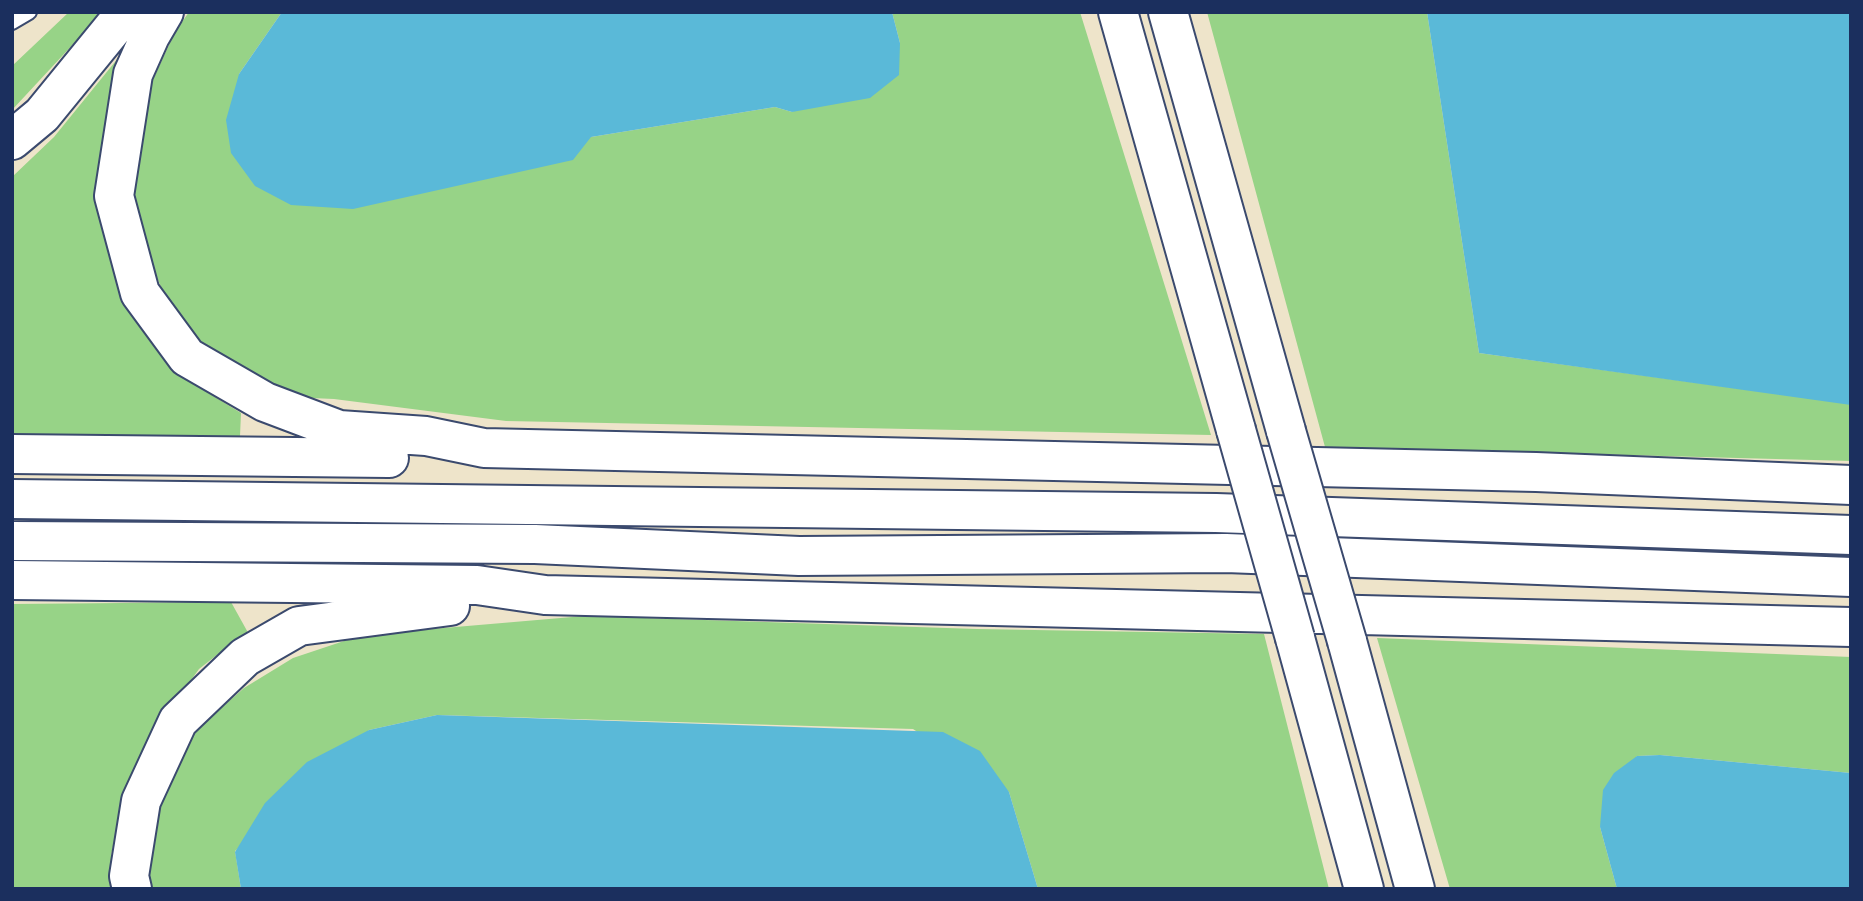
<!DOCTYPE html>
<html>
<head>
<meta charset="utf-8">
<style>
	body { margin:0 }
	#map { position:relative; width:1863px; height:901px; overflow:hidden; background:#eee4ca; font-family:"Comic Neue",sans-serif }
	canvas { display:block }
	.frame { position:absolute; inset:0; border:14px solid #1b2f5e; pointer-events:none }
</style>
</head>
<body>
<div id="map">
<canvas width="1863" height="901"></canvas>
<div class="frame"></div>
</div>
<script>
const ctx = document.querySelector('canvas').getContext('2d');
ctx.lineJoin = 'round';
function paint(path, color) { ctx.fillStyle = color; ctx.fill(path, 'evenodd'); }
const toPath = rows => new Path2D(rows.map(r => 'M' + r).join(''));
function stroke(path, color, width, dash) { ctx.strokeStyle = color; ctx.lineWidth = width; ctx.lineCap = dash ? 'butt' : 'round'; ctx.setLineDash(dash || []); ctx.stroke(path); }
paint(toPath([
	[69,12,103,12,12,110,12,66],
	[189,12,282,12,239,74,591,137,775,107,792,112,900,43,892,12,1080,12,1211,435,506,421,334,399,289,397,212,357,173,315,138,233,130,165,143,101,175,32],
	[1207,12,1427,12,1479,353,1851,404,1851,461,1325,447],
	[123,52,104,131,103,203,122,282,144,333,187,380,241,413,240,436,12,436,12,177,54,137],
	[231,602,251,638,227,647,199,669,159,725,127,785,111,855,113,889,12,889,12,604],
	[584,616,977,629,1264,634,1329,889,1038,889,1009,792,913,729,437,715,369,730,235,851,241,889,149,889,154,798,195,731,244,688,293,658,362,635],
	[1377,638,1851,657,1851,773,1660,755,1637,756,1600,827,1617,889,1450,889]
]), '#97d387');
paint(toPath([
	[282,12,892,12,900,43,899,75,870,98,792,112,775,107,591,137,573,160,353,209,291,205,255,186,231,153,226,120,239,74],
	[1427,12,1851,12,1851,405,1479,353],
	[437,715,943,732,980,751,1009,792,1038,889,241,889,235,852,265,803,307,762,369,730],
	[1660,755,1851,773,1851,889,1617,889,1600,827,1603,790,1614,773,1637,756]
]), '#5ab9d8');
const service = toPath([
	[12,22,29,12]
]);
const trunk = toPath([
	[164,12,150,36,133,74,114,196,140,293,187,357,265,402,339,430,426,436,484,448,1536,472,1851,485],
	[1118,12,1236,430],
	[1168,12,1286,431],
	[12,140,42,115,126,12],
	[12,454,389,458],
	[12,499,1216,513,1851,535],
	[12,541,535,544,799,556,1226,553,1851,577],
	[12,580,477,585,545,595,1851,627],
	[1295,638,1364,889],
	[1347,641,1415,889],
	[132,889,129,876,141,801,178,721,245,657,299,626,450,606]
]);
stroke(service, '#3b4a6e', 18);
stroke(trunk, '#3b4a6e', 42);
stroke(service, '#fff', 14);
stroke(trunk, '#fff', 38);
const trunkBridge = toPath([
	[1236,430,1295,638],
	[1286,431,1347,641]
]);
stroke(trunkBridge, '#3b4a6e', 42, []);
stroke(trunkBridge, '#fff', 38);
</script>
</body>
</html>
